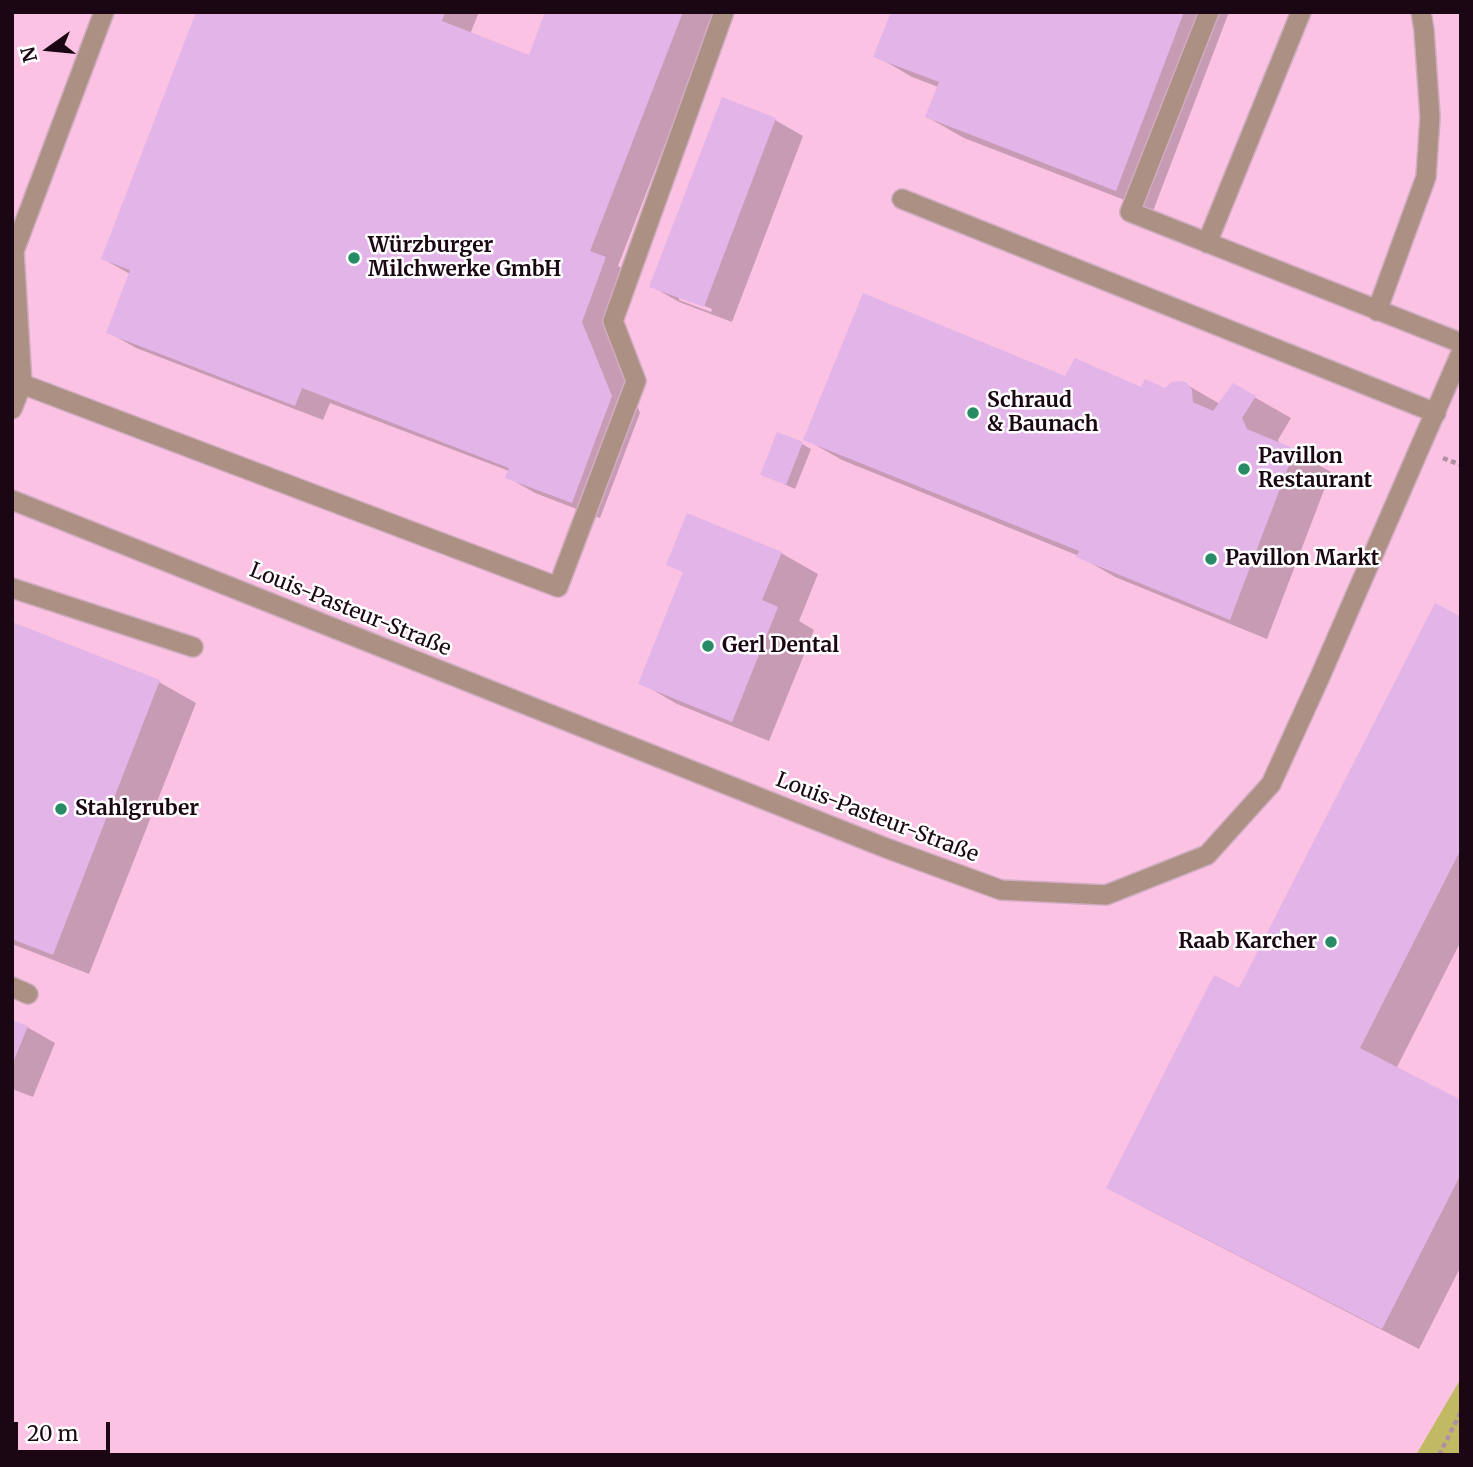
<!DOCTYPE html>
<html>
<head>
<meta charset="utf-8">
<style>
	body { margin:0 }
	#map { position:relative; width:1473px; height:1467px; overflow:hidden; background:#f8d1e7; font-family:Merriweather,serif }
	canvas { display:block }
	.frame { position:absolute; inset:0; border:14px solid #1b0614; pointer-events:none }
	.north { position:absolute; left:14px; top:14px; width:70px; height:70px; -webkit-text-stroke:5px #fff; paint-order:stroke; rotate:255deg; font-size:19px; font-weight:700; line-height:28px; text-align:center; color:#1b0614 }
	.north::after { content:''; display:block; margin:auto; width:24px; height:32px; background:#1b0614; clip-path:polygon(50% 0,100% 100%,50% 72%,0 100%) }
	.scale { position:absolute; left:14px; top:1422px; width:96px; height:32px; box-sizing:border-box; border:4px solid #1b0614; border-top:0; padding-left:9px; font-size:21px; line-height:24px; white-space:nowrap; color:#1b0614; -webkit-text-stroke:5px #fff; paint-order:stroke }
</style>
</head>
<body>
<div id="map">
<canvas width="1473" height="1467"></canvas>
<div class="frame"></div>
<div class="north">N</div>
<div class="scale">20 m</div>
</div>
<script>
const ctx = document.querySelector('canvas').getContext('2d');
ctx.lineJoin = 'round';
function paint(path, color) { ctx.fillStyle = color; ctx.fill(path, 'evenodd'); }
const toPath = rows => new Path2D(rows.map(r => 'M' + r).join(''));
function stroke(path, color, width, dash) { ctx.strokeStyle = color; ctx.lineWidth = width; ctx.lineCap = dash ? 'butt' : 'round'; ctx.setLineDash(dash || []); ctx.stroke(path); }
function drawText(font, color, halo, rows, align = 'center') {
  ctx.font = font + ' Merriweather,serif'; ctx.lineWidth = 5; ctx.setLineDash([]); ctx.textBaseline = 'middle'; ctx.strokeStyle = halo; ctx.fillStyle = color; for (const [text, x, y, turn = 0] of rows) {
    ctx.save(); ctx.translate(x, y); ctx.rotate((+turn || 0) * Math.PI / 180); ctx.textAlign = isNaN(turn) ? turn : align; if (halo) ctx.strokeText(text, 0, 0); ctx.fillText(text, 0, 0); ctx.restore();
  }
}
paint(toPath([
	[12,12,1461,12,1461,1378,1416,1455,12,1455]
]), '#fbc2e3');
paint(toPath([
	[1461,1378,1461,1455,1416,1455]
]), '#c1b963');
paint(toPath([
	[197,12,479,12,470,34,530,57,547,12,716,12,618,266,633,275,609,338,640,413,600,518,535,493,507,477,509,471,330,403,323,420,136,348,108,332,130,274,103,259],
	[893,12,1229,12,1153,211,964,138,927,117,938,87,912,77,876,56],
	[775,120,803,136,732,322,679,302,651,286],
	[679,296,712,309,711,312,679,300],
	[1066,378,1142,389,1165,390,1182,382,1220,404,1233,385,1291,418,1278,440,1280,444,1294,451,1331,472,1267,639,1115,577,1079,556,842,460,805,439],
	[802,444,811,449,795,489,762,474],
	[781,553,818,574,799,621,814,630,769,741,677,704,641,683,685,573,669,564],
	[1461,619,1461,941,1396,1069,1461,1102,1461,1266,1419,1349,1145,1208,1108,1187,1240,990],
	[12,624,159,682,196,703,89,974,12,944],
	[12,1022,27,1027,55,1043,33,1097,12,1089]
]), '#0003');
paint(toPath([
	[196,12,445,12,442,21,529,55,545,12,683,12,590,251,606,257,582,322,612,396,572,503,505,478,509,468,302,388,295,406,106,333,130,270,101,259],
	[891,12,1184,12,1116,191,925,117,939,82,873,57],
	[722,97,776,118,704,307,649,287],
	[863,293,1065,376,1075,358,1141,387,1145,379,1165,388,1172,382,1182,381,1187,383,1192,390,1193,402,1213,411,1233,383,1256,396,1242,418,1247,429,1295,449,1230,620,1076,557,1079,551,803,440],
	[777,432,803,442,786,485,760,475],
	[687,513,782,552,762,600,778,607,732,722,638,684,683,572,666,565],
	[1435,603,1461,617,1461,849,1360,1048,1461,1100,1461,1174,1382,1329,1106,1188,1214,975,1239,988],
	[12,622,160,680,53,955,12,939],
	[12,1020,28,1026,12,1065]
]), '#e3b4e8');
const service = toPath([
	[1209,12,1130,212,1461,343],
	[902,199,1436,413],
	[1207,243,1301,12],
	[1377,311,1426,177,1430,117,1424,30,1421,12],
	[22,384,558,587,636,381,613,321,724,12],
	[12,409,22,384,14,251,104,12],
	[12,588,193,647],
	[12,987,28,994]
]);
const minor = toPath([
	[12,500,886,848,1001,890,1106,895,1207,855,1271,784,1319,679,1461,353]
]);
stroke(service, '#d0acc1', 22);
stroke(minor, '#d0acc1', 22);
stroke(toPath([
	[1443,458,1461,465],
	[1439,1455,1461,1412]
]), '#b190a3', 4.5, [5, 3.5]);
stroke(service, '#ad9084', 19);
stroke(minor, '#ad9084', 19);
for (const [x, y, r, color] of [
	[354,258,7,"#278b65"],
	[973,413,7,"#278b65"],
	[1244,469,7,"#278b65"],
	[1211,559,7,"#278b65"],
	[708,646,7,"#278b65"],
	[61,809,7,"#278b65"],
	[1331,942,7,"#278b65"]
]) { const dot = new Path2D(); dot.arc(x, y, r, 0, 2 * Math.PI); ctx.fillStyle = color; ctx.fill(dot); stroke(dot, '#fff', 2.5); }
drawText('bold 21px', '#1b0614', '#fff', [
	["Würzburger",368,246],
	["Milchwerke GmbH",368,270],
	["Schraud",987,401],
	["& Baunach",987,425],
	["Pavillon",1258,457],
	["Restaurant",1258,481],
	["Pavillon Markt",1225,559],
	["Gerl Dental",722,646],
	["Stahlgruber",75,809],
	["Raab Karcher",1317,942,"right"]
], 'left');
drawText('21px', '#1b0614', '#fff', [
	["Louis-Pasteur-Straße",350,610,22],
	["Louis-Pasteur-Straße",877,818,21]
]);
</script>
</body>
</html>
